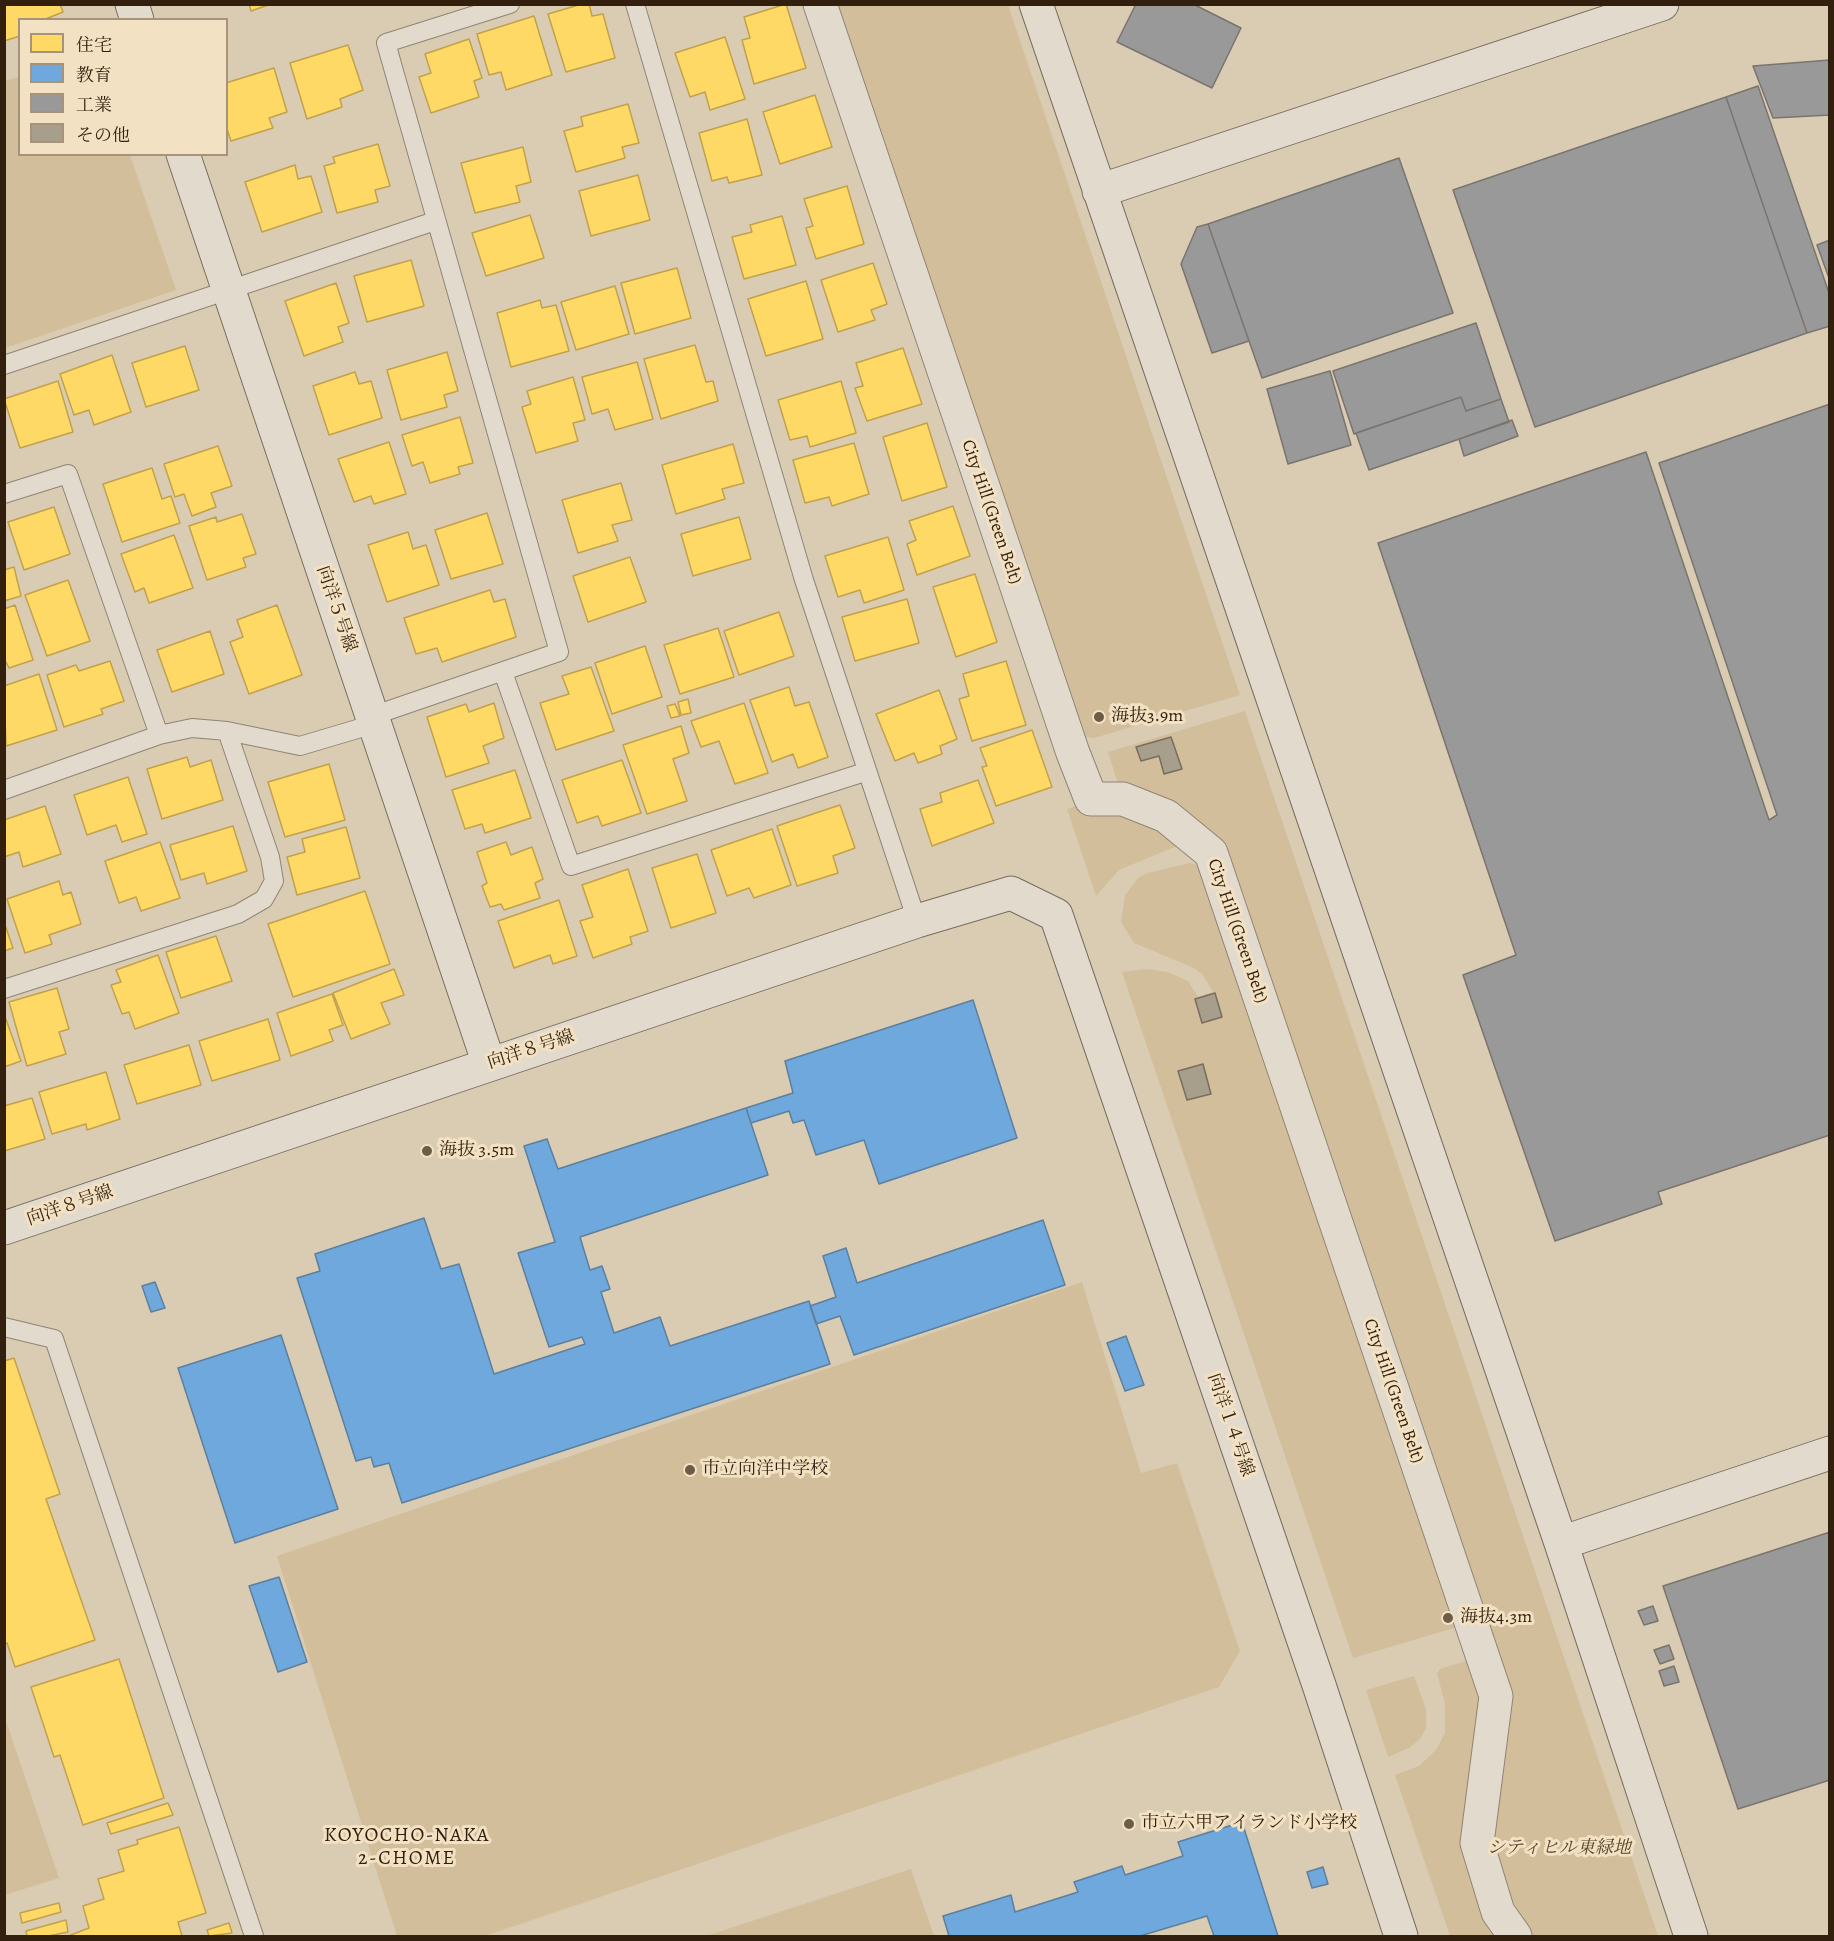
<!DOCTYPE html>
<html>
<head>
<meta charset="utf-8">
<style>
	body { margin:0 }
	#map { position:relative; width:1834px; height:1941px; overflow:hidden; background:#daccb2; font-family:Alegreya,"Noto Serif JP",serif }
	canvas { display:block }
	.frame { position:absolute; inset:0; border:6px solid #331f0e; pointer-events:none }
	.legend { position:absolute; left:18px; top:18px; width:210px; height:138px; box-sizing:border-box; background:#f2e1c2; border:2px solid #a6937a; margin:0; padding:8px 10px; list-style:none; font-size:18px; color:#331f0e }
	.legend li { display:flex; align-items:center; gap:12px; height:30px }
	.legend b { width:30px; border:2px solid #a6937a }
</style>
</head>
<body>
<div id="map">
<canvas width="1834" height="1941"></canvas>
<div class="frame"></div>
<ul class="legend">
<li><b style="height:16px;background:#ffd966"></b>住宅</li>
<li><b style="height:16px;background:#6fa8dc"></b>教育</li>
<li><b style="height:16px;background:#999"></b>工業</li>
<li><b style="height:16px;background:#a89e8c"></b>その他</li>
</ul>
</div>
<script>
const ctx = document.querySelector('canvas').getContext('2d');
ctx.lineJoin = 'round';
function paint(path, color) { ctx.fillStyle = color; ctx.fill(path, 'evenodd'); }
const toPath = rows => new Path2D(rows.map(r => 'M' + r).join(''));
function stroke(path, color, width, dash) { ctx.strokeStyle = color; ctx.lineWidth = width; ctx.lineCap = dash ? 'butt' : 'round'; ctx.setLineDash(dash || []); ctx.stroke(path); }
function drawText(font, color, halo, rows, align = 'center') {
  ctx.font = font + ' Alegreya,"Noto Serif JP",serif'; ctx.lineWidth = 6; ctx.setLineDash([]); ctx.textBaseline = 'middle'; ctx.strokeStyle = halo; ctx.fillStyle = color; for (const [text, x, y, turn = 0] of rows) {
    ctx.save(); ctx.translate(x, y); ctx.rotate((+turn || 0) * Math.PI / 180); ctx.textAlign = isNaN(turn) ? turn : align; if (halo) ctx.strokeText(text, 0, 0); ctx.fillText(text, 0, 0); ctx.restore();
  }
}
paint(toPath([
	[829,5,1008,5,1240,695,1094,738,1083,737],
	[19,77,20,154,130,155,176,290,5,348,5,81],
	[1245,711,1658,1936,1533,1936,1511,1902,1492,1856,1500,1738,1213,834,1194,818,1119,787,1108,752],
	[1079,805,1113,811,1173,832,1177,846,1119,870,1096,896,1067,809],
	[1190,863,1198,865,1461,1626,1353,1658,1122,972,1148,969,1167,972,1188,981,1198,997,1213,992,1203,975,1194,968,1134,943,1121,922,1125,895,1138,878,1148,873],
	[1082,1282,1141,1473,1177,1463,1240,1651,1219,1687,485,1936,397,1936,277,1556],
	[1472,1659,1482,1704,1467,1812,1506,1936,1450,1936,1395,1775,1419,1766,1436,1750,1445,1733,1445,1703,1437,1674,1440,1669],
	[1414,1676,1426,1709,1426,1728,1420,1739,1409,1748,1388,1757,1366,1690],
	[4,1715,59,1878,5,1895,4,1895],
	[911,1869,934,1936,706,1936]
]), '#d2be9b');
const homes = toPath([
	[4,4,60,4,63,12,43,20,20,20,20,36,4,41,4,4],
	[249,4,271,4,251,11,249,4],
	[582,4,589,4,592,16,603,14,615,58,566,72,548,14,582,4],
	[786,4,806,68,754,84,742,40,750,38,744,17,786,4],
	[534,16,552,75,506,90,501,72,489,75,477,34,534,16],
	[725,37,745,99,710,110,705,92,690,97,675,53,725,37],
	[469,39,482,78,474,81,479,97,431,113,419,77,431,73,425,54,469,39],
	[348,45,363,90,340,99,342,107,307,119,290,63,348,45],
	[274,68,287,112,269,118,273,128,231,141,226,126,226,83,274,68],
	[815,95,832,147,780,164,763,112,815,95],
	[628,104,639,143,622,147,625,158,576,172,564,131,583,126,581,117,628,104],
	[747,119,762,175,729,183,727,177,712,181,699,133,747,119],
	[378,144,390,186,375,190,378,202,337,213,324,166,335,163,333,157,378,144],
	[523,147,531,182,516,186,520,202,475,213,461,163,523,147],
	[295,165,298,179,311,176,322,212,262,232,245,182,295,165],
	[638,175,650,220,591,236,579,191,638,175],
	[847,186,864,244,816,259,806,228,813,226,804,199,847,186],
	[530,215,544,258,486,276,472,233,530,215],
	[782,216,796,265,744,279,732,237,752,232,750,225,782,216],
	[411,260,424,306,367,322,354,276,411,260],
	[873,263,887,304,871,310,875,320,838,332,821,280,873,263],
	[677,268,691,318,635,334,621,283,677,268],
	[806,281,823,339,766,356,748,299,806,281],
	[336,283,349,323,338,327,343,342,304,356,285,301,336,283],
	[615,286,629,334,576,350,561,302,615,286],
	[540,300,542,308,556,305,569,351,511,367,497,313,540,300],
	[695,345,706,382,713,381,718,401,661,419,644,359,695,345],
	[185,346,199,390,146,407,132,363,185,346],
	[903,348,922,404,867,421,855,388,863,386,856,363,903,348],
	[447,352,458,391,444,395,447,407,401,420,387,370,447,352],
	[112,355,131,412,94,425,89,410,74,415,60,374,112,355],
	[637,362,653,419,615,430,608,409,592,414,582,377,637,362],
	[355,372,359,384,371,381,382,418,329,435,313,386,355,372],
	[573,377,585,420,573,423,578,441,536,453,522,407,531,404,527,391,573,377],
	[58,381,73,432,20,448,4,399,58,381],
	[841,381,856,433,810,447,807,436,790,440,778,400,841,381],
	[460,417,473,463,458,467,460,474,430,483,423,462,412,466,402,435,460,417],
	[927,423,947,487,902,501,883,437,927,423],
	[389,442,406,494,374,504,371,496,354,502,338,459,389,442],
	[854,443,869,494,832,506,829,497,805,503,793,460,854,443],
	[733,444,744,483,722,489,725,499,676,514,662,465,733,444],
	[218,446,232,486,211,493,216,507,192,516,184,494,175,497,164,464,218,446],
	[152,468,162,499,171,496,180,523,122,542,103,484,152,468],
	[621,483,632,520,612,525,618,541,578,553,562,500,621,483],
	[953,506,970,556,917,575,907,544,916,540,909,521,953,506],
	[54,507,70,554,24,570,8,522,54,507],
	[487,513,503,564,451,579,435,530,487,513],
	[242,514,256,554,243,558,246,567,207,580,189,526,216,517,217,522,242,514],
	[739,517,751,559,693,576,681,534,739,517],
	[408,532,413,549,426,545,439,585,387,602,368,545,408,532],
	[174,535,193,588,149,603,144,588,135,592,121,554,174,535],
	[888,537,904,590,864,603,860,590,838,597,825,556,888,537],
	[630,557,646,602,588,622,573,576,630,557],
	[14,567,21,596,4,601,4,570,14,567],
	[975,574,997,642,956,657,933,587,975,574],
	[68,580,90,641,47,656,25,595,68,580],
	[490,590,494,602,505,599,516,637,442,662,437,648,416,654,404,618,490,590],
	[907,599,919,643,855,661,842,617,907,599],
	[15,605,33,660,9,668,4,658,4,609,15,605],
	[277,605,302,675,249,694,230,642,243,637,237,620,277,605],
	[779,612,794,656,739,675,724,631,779,612],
	[718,628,734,677,680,694,664,645,718,628],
	[210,631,224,674,172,692,157,650,210,631],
	[645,646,662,697,612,714,595,663,645,646],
	[110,661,124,701,101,709,103,714,64,727,47,675,76,665,79,671,110,661],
	[1006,661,1026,725,972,741,959,699,969,696,963,674,1006,661],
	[591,667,614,731,556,750,540,703,569,694,562,676,591,667],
	[39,674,57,730,6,746,4,686,39,674],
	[789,687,795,706,809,702,828,757,798,768,793,754,772,762,750,700,789,687],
	[939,690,957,739,940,746,942,754,918,763,914,753,895,761,876,714,939,690],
	[688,699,691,713,681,715,678,702,688,699],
	[494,703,504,738,483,746,489,763,446,777,427,717,466,704,469,712,494,703],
	[744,703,768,773,735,784,719,741,701,747,691,721,744,703],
	[675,704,680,716,671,718,667,706,675,704],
	[681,726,689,753,673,759,687,801,647,814,623,745,681,726],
	[1032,730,1052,787,996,806,982,767,987,766,980,748,1032,730],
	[187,757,190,767,211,760,223,800,162,819,147,769,187,757],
	[622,760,641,813,602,826,598,816,577,823,562,780,622,760],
	[329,764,345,820,285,837,268,782,329,764],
	[515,770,531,818,485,833,482,824,465,829,452,790,515,770],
	[128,777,147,834,122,842,116,825,87,835,74,795,128,777],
	[978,780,994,823,932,846,920,809,942,802,940,793,978,780],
	[840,805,855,848,833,856,838,873,797,886,777,826,840,805],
	[45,806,61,854,23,867,19,852,4,857,4,820,45,806],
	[233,826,247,871,207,884,204,873,181,880,170,845,233,826],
	[346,827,360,878,297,895,287,857,305,852,302,839,346,827],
	[772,829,791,885,754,898,749,888,727,896,711,850,772,829],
	[160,842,180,898,141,911,136,897,119,903,105,861,160,842],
	[506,842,511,855,532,847,543,879,535,883,540,898,504,910,501,904,490,907,482,886,487,883,477,852,506,842],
	[697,854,716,913,671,928,652,868,697,854],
	[628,869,648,931,630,937,632,944,593,958,580,921,593,917,582,885,628,869],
	[59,881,63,895,71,892,81,924,49,935,52,944,25,953,7,899,59,881],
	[365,891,390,964,293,997,268,924,365,891],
	[559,900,577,956,553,964,550,955,514,968,498,921,559,900],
	[4,922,13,948,4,951,4,922],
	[216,936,232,981,181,998,166,952,216,936],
	[158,955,179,1013,135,1029,129,1012,122,1014,111,985,121,982,116,970,158,955],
	[394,969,404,995,381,1003,390,1024,351,1039,333,993,394,969],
	[57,988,69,1029,59,1032,66,1054,27,1066,9,1002,57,988],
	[332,994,343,1025,329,1030,333,1041,291,1056,277,1013,332,994],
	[4,1014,21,1061,4,1067,4,1014],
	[268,1019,280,1060,212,1081,199,1041,268,1019],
	[189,1045,201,1085,137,1104,124,1065,189,1045],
	[106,1072,120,1119,87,1130,86,1124,52,1134,39,1092,106,1072],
	[32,1098,45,1139,4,1151,4,1106,32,1098],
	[14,1358,60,1494,46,1499,95,1640,15,1667,7,1643,4,1644,4,1361,14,1358],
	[119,1659,164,1798,83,1825,60,1755,54,1757,31,1687,119,1659],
	[168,1803,173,1815,111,1834,107,1823,168,1803],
	[179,1827,206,1913,178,1922,182,1936,68,1936,89,1928,83,1906,104,1899,98,1879,124,1871,118,1850,138,1844,137,1840,179,1827],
	[59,1903,61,1912,22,1923,20,1913,59,1903],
	[66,1920,68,1932,48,1936,27,1936,26,1931,66,1920],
	[229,1923,232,1933,209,1936,207,1930,229,1923]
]);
paint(homes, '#ffd966');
stroke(homes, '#c2a14c', 1.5);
const schools = toPath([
	[973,1000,1017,1138,879,1184,864,1140,816,1155,804,1120,793,1123,789,1111,751,1123,746,1108,793,1093,785,1061,973,1000],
	[746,1108,768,1175,580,1237,590,1270,602,1266,610,1289,601,1292,614,1333,660,1317,670,1346,809,1301,830,1364,402,1503,389,1463,374,1467,371,1457,356,1461,297,1278,320,1271,315,1254,424,1218,441,1269,459,1264,494,1374,585,1344,582,1337,549,1347,518,1253,555,1242,524,1146,547,1139,558,1169,746,1108],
	[1043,1220,1065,1285,854,1355,840,1316,816,1324,810,1306,836,1297,823,1256,846,1248,857,1283,1043,1220],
	[155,1282,165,1308,151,1312,142,1286,155,1282],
	[281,1335,338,1509,235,1543,178,1368,281,1335],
	[1126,1336,1144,1385,1125,1391,1107,1343,1126,1336],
	[279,1577,307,1662,278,1672,249,1586,279,1577],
	[1242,1822,1278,1936,1214,1936,1207,1916,1140,1936,949,1936,943,1916,1011,1895,1015,1912,1078,1892,1074,1882,1122,1866,1125,1875,1183,1856,1178,1842,1242,1822],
	[1323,1867,1328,1884,1312,1888,1307,1872,1323,1867]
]);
paint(schools, '#6fa8dc');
stroke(schools, '#5d7f9e', 1.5);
const industry = toPath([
	[1136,4,1193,4,1241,28,1212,88,1117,42,1136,4],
	[1830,60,1830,115,1773,118,1753,66,1830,60],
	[1758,86,1830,296,1830,326,1807,333,1726,97,1758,86],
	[1726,97,1807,333,1535,427,1453,190,1726,97],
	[1399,158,1453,313,1262,378,1208,224,1399,158],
	[1208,224,1249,341,1212,353,1181,264,1197,227,1208,224],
	[1830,240,1830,281,1817,245,1830,240],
	[1476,323,1501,399,1466,411,1461,397,1354,434,1333,371,1476,323],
	[1330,371,1351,445,1288,464,1267,389,1330,371],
	[1461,397,1466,411,1501,399,1509,422,1369,470,1356,433,1461,397],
	[1830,404,1830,1135,1658,1192,1662,1204,1555,1241,1463,975,1516,955,1378,543,1646,452,1769,820,1777,815,1659,463,1830,404],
	[1512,420,1518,436,1464,456,1459,439,1512,420],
	[1830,1532,1830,1780,1738,1809,1663,1586,1830,1532],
	[1653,1606,1658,1621,1644,1625,1638,1611,1653,1606],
	[1669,1645,1674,1659,1660,1664,1654,1650,1669,1645],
	[1674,1666,1679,1682,1664,1686,1659,1671,1674,1666]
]);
paint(industry, '#999');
stroke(industry, '#7a746f', 1.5);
const building = toPath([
	[1171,737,1182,769,1164,774,1159,756,1141,761,1136,747,1171,737],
	[1215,993,1222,1017,1202,1023,1195,999,1215,993],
	[1203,1064,1211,1094,1187,1100,1178,1071,1203,1064]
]);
paint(building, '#a89e8c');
stroke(building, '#786d5e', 1.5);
const lane = toPath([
	[635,4,804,580,917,921],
	[4,365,435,221],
	[4,494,68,474,159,735],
	[503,672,571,866,865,772],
	[372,716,559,652,386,43,510,4],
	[4,790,159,735,192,728,227,731,300,746,374,724],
	[4,989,238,914,264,899,274,881,270,857,227,731],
	[4,1327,54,1339,254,1936]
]);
const street = toPath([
	[820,4,1073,753,1091,799,1123,799,1166,816,1211,853,1496,1696,1477,1843,1498,1912,1515,1936]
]);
const secondary = toPath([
	[132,4,137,20],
	[1036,4,1561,1543,1691,1936],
	[183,154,489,1064],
	[1099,191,1662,4],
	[4,1228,917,921,1011,893,1056,915,1320,1688,1401,1936],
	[1561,1543,1830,1453]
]);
stroke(lane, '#8f8574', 20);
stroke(street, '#8f8574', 35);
stroke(secondary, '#786d5e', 35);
stroke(lane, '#e1dacd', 18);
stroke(street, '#e1dacd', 33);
stroke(secondary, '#e1dacd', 33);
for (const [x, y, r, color] of [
	[1099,717,6,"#6d5c47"],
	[427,1151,6,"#6d5c47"],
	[690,1470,6,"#6d5c47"],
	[1448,1618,6,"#6d5c47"],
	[1129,1824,6,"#6d5c47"]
]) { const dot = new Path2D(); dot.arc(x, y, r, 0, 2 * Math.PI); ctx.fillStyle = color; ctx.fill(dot); stroke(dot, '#f2e1c2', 2); }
drawText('18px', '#331f0e', '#f2e1c2', [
	["City Hill (Green Belt)",991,512,71],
	["向洋５号線",336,609,71],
	["City Hill (Green Belt)",1237,931,71],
	["向洋８号線",531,1050,-18],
	["向洋８号線",70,1206,-19],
	["City Hill (Green Belt)",1393,1391,71],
	["向洋１４号線",1230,1425,71]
]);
drawText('18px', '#331f0e', '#f2e1c2', [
	["海抜3.9m",1111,717],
	["海抜 3.5m",439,1151],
	["市立向洋中学校",702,1470],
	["海抜4.3m",1460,1618],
	["市立六甲アイランド小学校",1141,1824]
], 'left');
drawText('italic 18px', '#59442c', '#f2e1c2', [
	["シティヒル東緑地",1559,1849]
]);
ctx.letterSpacing = '1.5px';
drawText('20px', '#331f0e', '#f2e1c2', [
	["KOYOCHO-NAKA",407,1836],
	["2-CHOME",407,1859]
]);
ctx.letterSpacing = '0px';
</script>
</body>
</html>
